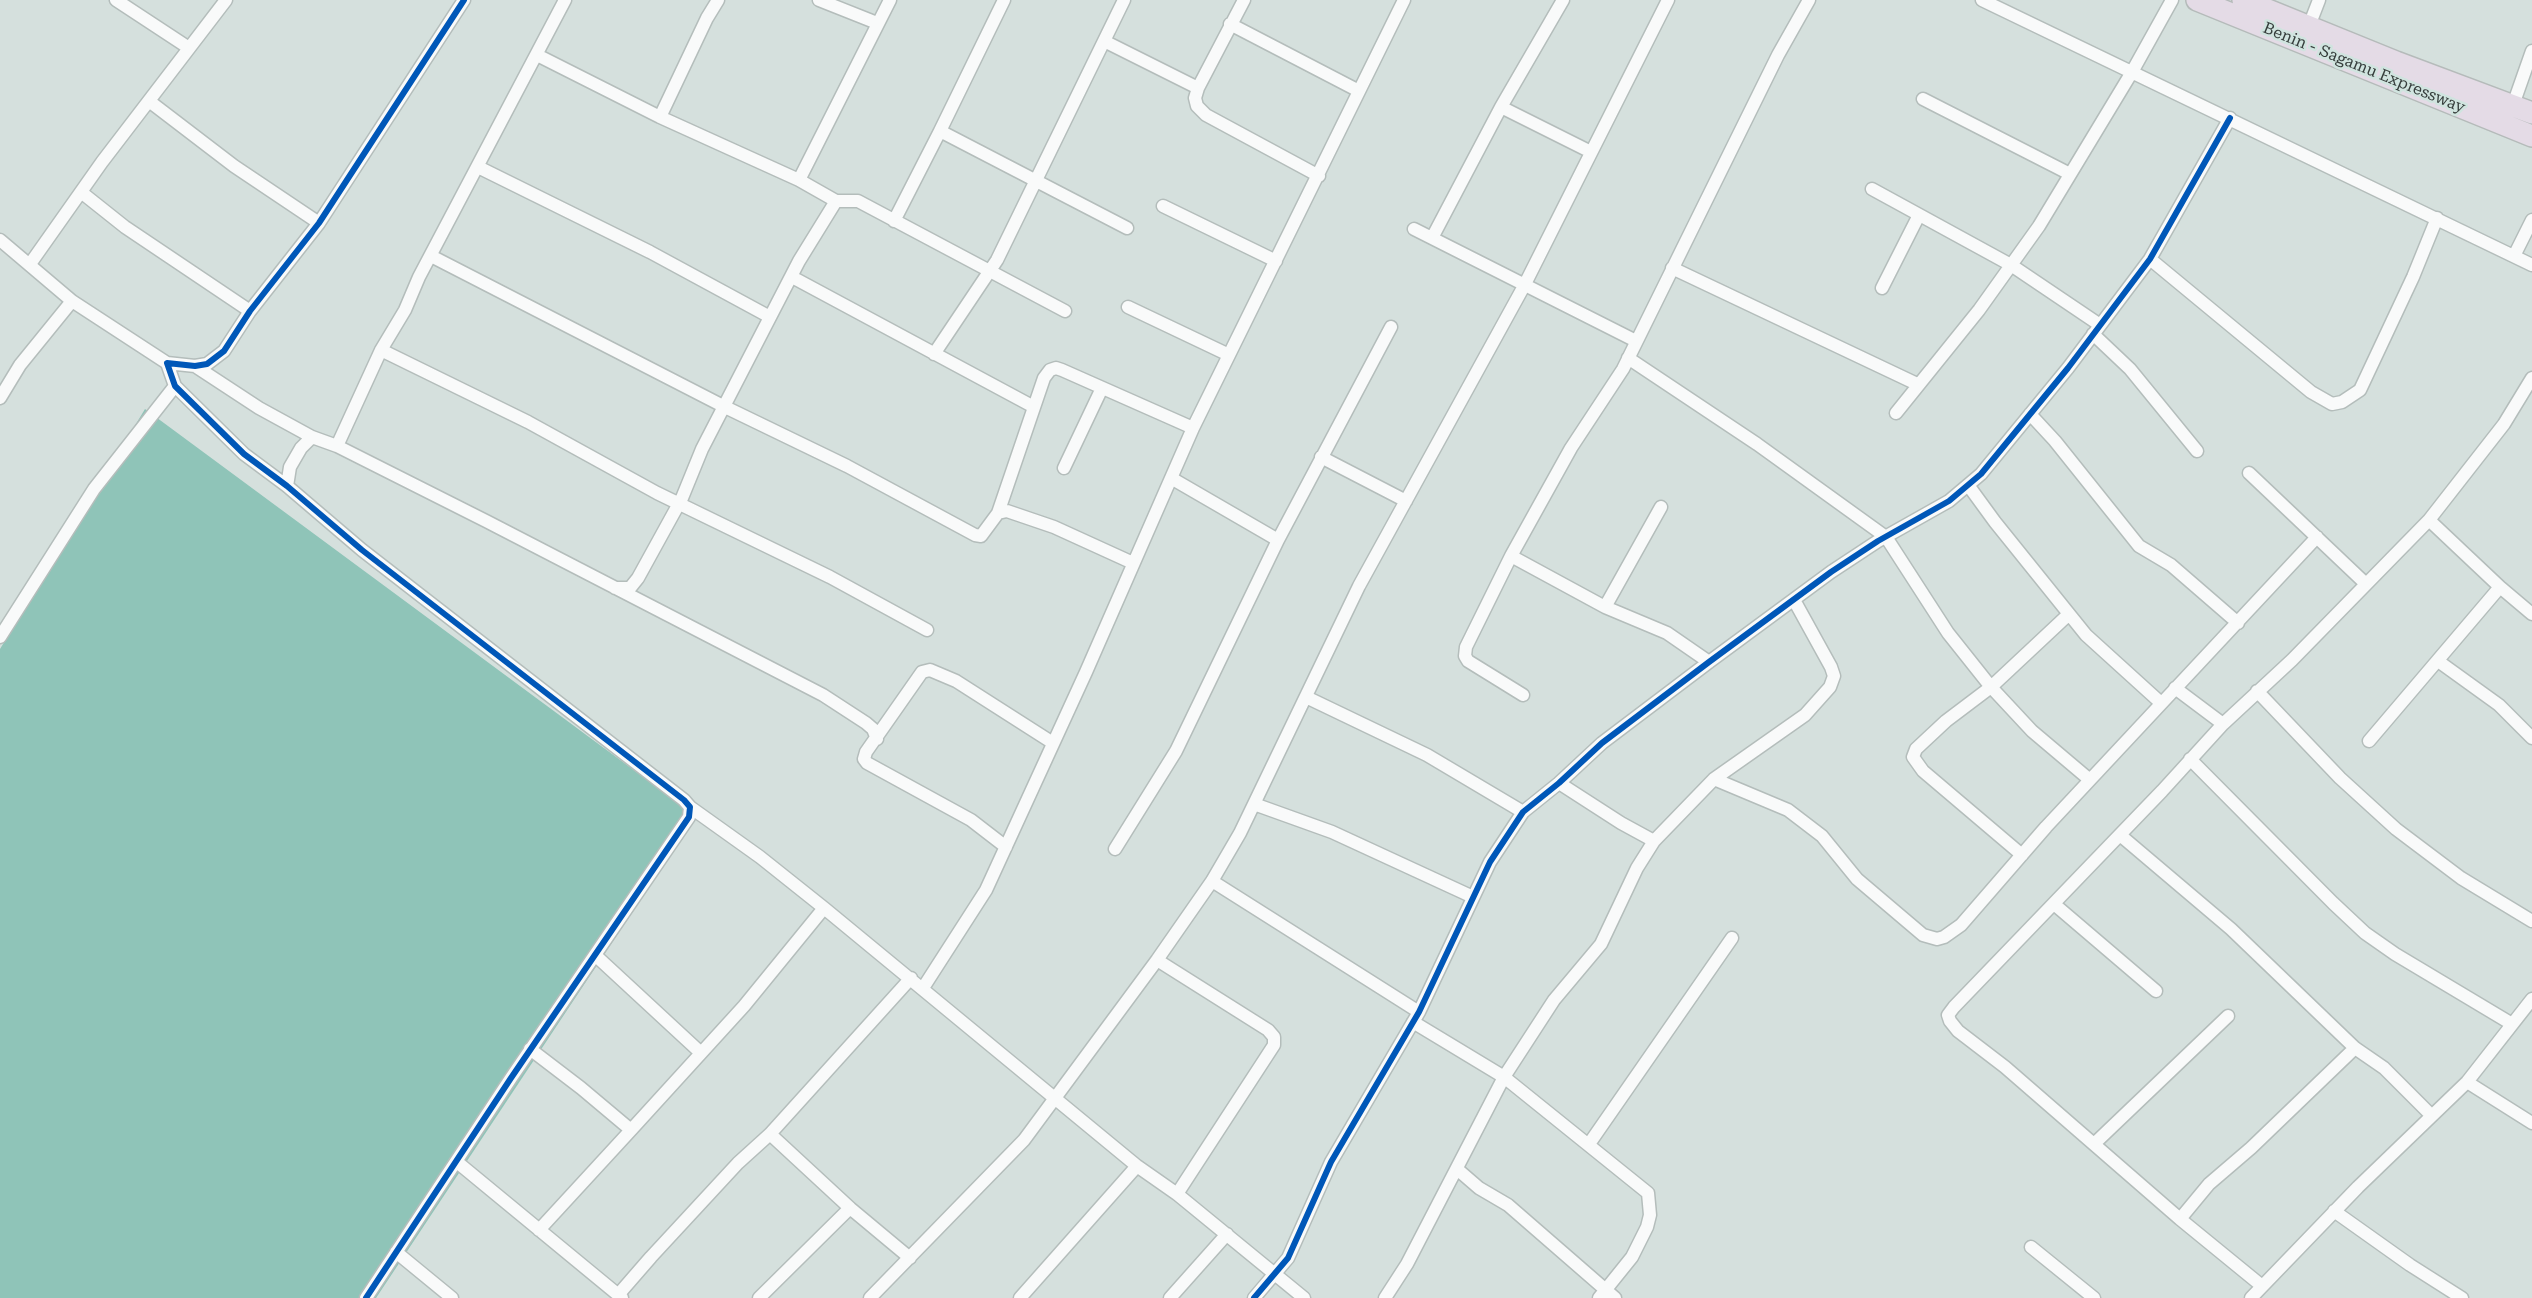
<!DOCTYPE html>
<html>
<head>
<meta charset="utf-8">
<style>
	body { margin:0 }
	canvas { display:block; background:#d5e0dd }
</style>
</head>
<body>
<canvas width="2532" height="1298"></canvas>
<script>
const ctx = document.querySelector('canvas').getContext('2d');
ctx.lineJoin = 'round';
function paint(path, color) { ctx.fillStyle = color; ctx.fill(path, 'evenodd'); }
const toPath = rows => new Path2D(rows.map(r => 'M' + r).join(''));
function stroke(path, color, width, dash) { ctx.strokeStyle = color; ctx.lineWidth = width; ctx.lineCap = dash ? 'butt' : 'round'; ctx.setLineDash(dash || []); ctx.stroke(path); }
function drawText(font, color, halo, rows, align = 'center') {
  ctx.font = font + ' "Roboto Serif",serif'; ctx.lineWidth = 5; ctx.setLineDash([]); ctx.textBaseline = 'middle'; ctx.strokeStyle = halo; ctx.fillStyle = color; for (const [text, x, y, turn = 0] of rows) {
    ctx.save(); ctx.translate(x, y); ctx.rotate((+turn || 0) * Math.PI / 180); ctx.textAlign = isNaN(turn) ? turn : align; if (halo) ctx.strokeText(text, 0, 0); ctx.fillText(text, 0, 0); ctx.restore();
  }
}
paint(toPath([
	[145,409,696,816,376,1298,0,1298,0,649]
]), '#8fc4b8');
const street = toPath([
	[116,0,189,48],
	[819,0,877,23],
	[1004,0,940,131,1127,228],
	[1244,0,1198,88,1195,98,1197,106,1206,115,1319,176],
	[1982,0,2532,265],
	[1230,24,1359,91],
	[2309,26,2319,0],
	[1104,41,1198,88],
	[537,55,660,117,799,180,836,201,858,201,1065,311],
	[1923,99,2070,174],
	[149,101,234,166,319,223],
	[2513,105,2532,51],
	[1501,107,1591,152],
	[660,117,707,18,718,0],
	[478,167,650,252,770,317],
	[799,180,890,0],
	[1872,189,2011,265,2100,325],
	[81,192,125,227,250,311],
	[1163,206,1276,261],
	[894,221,940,131],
	[1414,229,1636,341],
	[1432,238,1501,107,1563,0],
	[0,240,72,301,167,363],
	[431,256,725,407,847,466,975,535,981,536,998,513,1044,378,1050,370,1056,368,1062,370,1193,428],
	[2514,256,2532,220],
	[2150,259,2311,392,2332,404,2342,402,2360,390,2413,277,2437,218],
	[30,264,102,162,226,0],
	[1672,268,1917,384],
	[792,277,1034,407],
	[1882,288,1919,215],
	[1128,307,1229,355],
	[2093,334,2130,369,2197,451],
	[381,350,528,422,657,493,830,577,927,630],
	[934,354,997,260,1124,0],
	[1628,358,1757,444,1886,537,1948,633,1991,687,2032,731,2090,780],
	[195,366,259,408,312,437,337,446,486,521,823,695,866,723,873,729,877,739],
	[0,398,20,365,72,301],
	[1896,413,1979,310,2039,226,2132,72,2172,0],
	[2030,414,2055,441,2139,546,2171,565,2238,623],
	[337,446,381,350,405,310,419,277,565,0],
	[1321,457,1406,501],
	[1064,468,1102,388],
	[2249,473,2366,584],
	[1171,478,1278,540],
	[1968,485,1995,522,2086,635,2161,703],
	[287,486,290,467,301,448,312,437],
	[998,513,1007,511,1054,527,1133,563],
	[2429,520,2500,587,2532,614],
	[1511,556,1605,607,1667,633,1709,662],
	[615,588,630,588,638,578,682,498,702,449,799,261,836,201],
	[1605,607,1661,507],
	[0,637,94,489,175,386],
	[2438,661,2499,705,2532,738],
	[2175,688,2223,724],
	[2257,691,2340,778,2396,829,2461,878,2532,921],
	[1523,695,1468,661,1465,656,1466,647,1511,556,1571,448,1623,369,1778,55,1809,0],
	[1306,697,1427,755,1523,812],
	[2369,741,2500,587],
	[2190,759,2333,903,2365,933,2395,954,2512,1024],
	[1714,779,1788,810,1822,836,1857,879,1923,935,1937,939,1944,937,1961,925,2046,827,2317,537],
	[1559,783,1621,823,1654,841],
	[1254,804,1332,832,1473,897],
	[690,807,760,857,824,908,1137,1166,1177,1194,1304,1298],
	[2120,835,2231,929,2355,1048,2384,1068,2431,1115],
	[1006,847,971,820,867,763,864,759,866,752,922,672,930,670,956,681,1053,743],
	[1115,849,1176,751,1278,540,1391,327],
	[2022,855,1923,771,1913,757,1916,749,1946,721,1991,687,2069,614],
	[1212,881,1419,1012],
	[2054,904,2156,991],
	[595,955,701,1053],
	[1157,960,1268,1030,1274,1037,1274,1045,1177,1194],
	[923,988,986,890,1086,672,1193,428,1404,0],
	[1413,1022,1504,1077,1648,1193,1650,1215,1647,1227,1632,1257,1599,1298],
	[530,1049,581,1088,631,1130,744,1006,824,908],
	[2467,1082,2532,1123],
	[2095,1143,2228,1016],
	[1589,1144,1732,938],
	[457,1162,622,1298],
	[1457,1169,1479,1188,1508,1205,1615,1298],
	[850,1208,910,1258],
	[2334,1211,2410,1265,2462,1298],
	[2180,1219,2209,1184,2251,1148,2355,1048],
	[539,1230,631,1130],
	[2031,1247,2094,1298],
	[396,1252,452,1298],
	[2262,1286,2180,1219,2005,1067,1958,1031,1950,1021,1948,1015,1954,1007,2162,791,2223,724,2292,660,2429,520,2504,424,2532,378],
	[618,1295,651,1257,738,1163,770,1134,911,978],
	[366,1298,511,1078,689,817,690,807,684,800,362,550,287,486,244,454,175,386,167,363,195,366,207,364,224,351,250,311,319,223,464,0],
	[759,1298,850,1208,770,1134],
	[870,1298,1024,1140,1157,960,1212,881,1240,833,1359,586,1524,286,1668,0],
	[1020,1298,1137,1166],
	[1170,1298,1227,1234],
	[1254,1298,1288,1258,1331,1162,1419,1012,1490,862,1523,812,1559,783,1602,743,1709,662,1831,572,1878,541,1949,501,1981,474,2068,368,2150,259,2230,118],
	[1385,1298,1407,1264,1504,1077,1554,1000,1601,944,1637,868,1654,841,1714,779,1805,715,1830,687,1834,676,1831,667,1794,600],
	[2251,1298,2358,1187,2467,1082,2532,999]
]);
const highway = toPath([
	[2197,0,2532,136],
	[2243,0,2396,62,2532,113]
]);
stroke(street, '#b4bdbb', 15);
stroke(highway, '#b5bbba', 24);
stroke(street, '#f9fafa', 12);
stroke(highway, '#e4dbe6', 21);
stroke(toPath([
	[366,1298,511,1078,689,817,690,807,684,800,362,550,287,486,244,454,175,386,167,363,195,366,207,364,224,351,250,311,319,223,464,0],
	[1254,1298,1288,1258,1331,1162,1419,1012,1490,862,1523,812,1559,783,1602,743,1709,662,1831,572,1878,541,1949,501,1981,474,2068,368,2150,259,2230,118]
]), '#0057b8', 6);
drawText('16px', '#363e3c', '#d0e4df', [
	["Benin - Sagamu Expressway",2364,68,22]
]);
</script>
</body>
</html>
